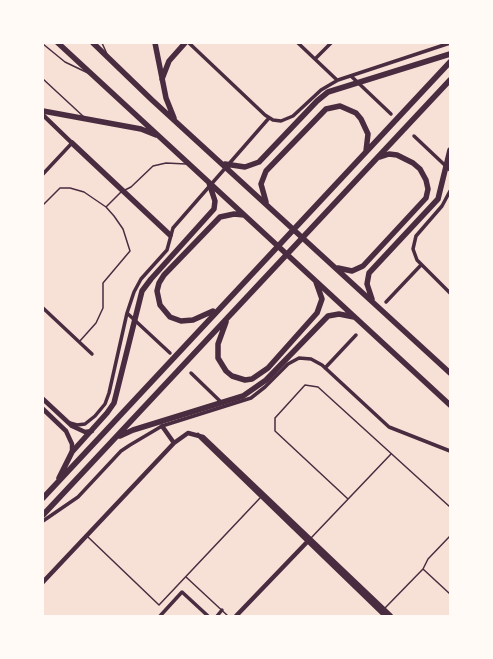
<!DOCTYPE html>
<html>
<head>
<meta charset="utf-8">
<style>
	body { margin:0 }
	#map { position:relative; width:493px; height:659px; overflow:hidden; background:#f7e1d7; font-family:"Varela Round",sans-serif }
	canvas { display:block }
	.frame { position:absolute; inset:0; border:44px solid #fffaf5; pointer-events:none }
</style>
</head>
<body>
<div id="map">
<canvas width="493" height="659"></canvas>
<div class="frame"></div>
</div>
<script>
const ctx = document.querySelector('canvas').getContext('2d');
ctx.lineJoin = 'round';
const toPath = rows => new Path2D(rows.map(r => 'M' + r).join(''));
function stroke(path, color, width, dash) { ctx.strokeStyle = color; ctx.lineWidth = width; ctx.lineCap = dash ? 'butt' : 'round'; ctx.setLineDash(dash || []); ctx.stroke(path); }
stroke(toPath([
	[102,43,107,54],
	[43,44,65,62,88,73],
	[43,79,84,117],
	[125,190,131,187,153,166,166,163,186,164],
	[43,205,60,188,70,188,84,192,106,207,114,216,123,229,130,251,103,283,103,308,96,323,79,342],
	[106,207,122,191],
	[348,499,275,431,275,418,305,385,318,387,450,507],
	[88,537,159,605,260,498],
	[311,538,391,454],
	[423,569,450,594],
	[186,577,228,616],
	[385,608,423,569,428,559,450,536]
]), '#4a2c40', 1.5);
stroke(toPath([
	[189,43,265,115,273,120,281,121,293,116,321,90,338,80,450,43],
	[298,43,337,80],
	[315,59,331,43],
	[351,76,391,114],
	[414,136,450,170],
	[43,174,72,143],
	[450,191,442,206,416,236,413,249,417,260,450,293],
	[386,302,421,265],
	[43,308,92,354],
	[127,313,170,353],
	[325,368,356,335],
	[191,373,222,403],
	[70,423,77,425,85,424,95,416,105,404,109,393,127,313,134,292,141,279,167,250,173,228,269,118],
	[43,521,78,497,121,451,130,445,162,426,251,398,265,387,288,364,299,358,311,359,322,365,389,427,450,451],
	[160,616,182,592,208,616],
	[217,616,222,610]
]), '#4a2c40', 3.5);
stroke(toPath([
	[43,115,72,143],
	[43,399,72,426,85,432,92,431],
	[43,409,66,431,72,444,72,452],
	[162,426,174,443,188,433,203,437,391,616],
	[198,435,385,616],
	[43,582,174,443],
	[236,616,309,540]
]), '#4a2c40', 4.5);
stroke(toPath([
	[58,43,450,405],
	[93,43,152,100,450,373],
	[155,43,166,98,174,118],
	[162,79,169,61,185,43],
	[43,111,141,129,156,135],
	[72,143,170,235],
	[225,164,245,167,259,162,317,101,328,92,450,54],
	[266,202,261,184,266,171,326,109,340,106,356,113,361,119,368,134,366,151],
	[338,268,352,271,363,266,426,198,428,189,426,180,420,169,413,163,397,155,389,154,380,157],
	[372,299,367,284,369,273,438,199,450,150],
	[213,311,193,320,181,321,170,317,160,305,157,291,159,283,164,275,220,217,234,214,244,215],
	[226,322,218,344,218,358,226,371,232,376,245,380,252,379,268,368,317,313,322,299,316,282],
	[120,436,133,430,243,396,266,380,328,316,339,314,354,317],
	[59,478,72,452,107,413,114,403,142,291,151,279,214,209,215,201,209,183],
	[43,498,450,62],
	[43,515,450,80]
]), '#4a2c40', 5.5);
</script>
</body>
</html>
